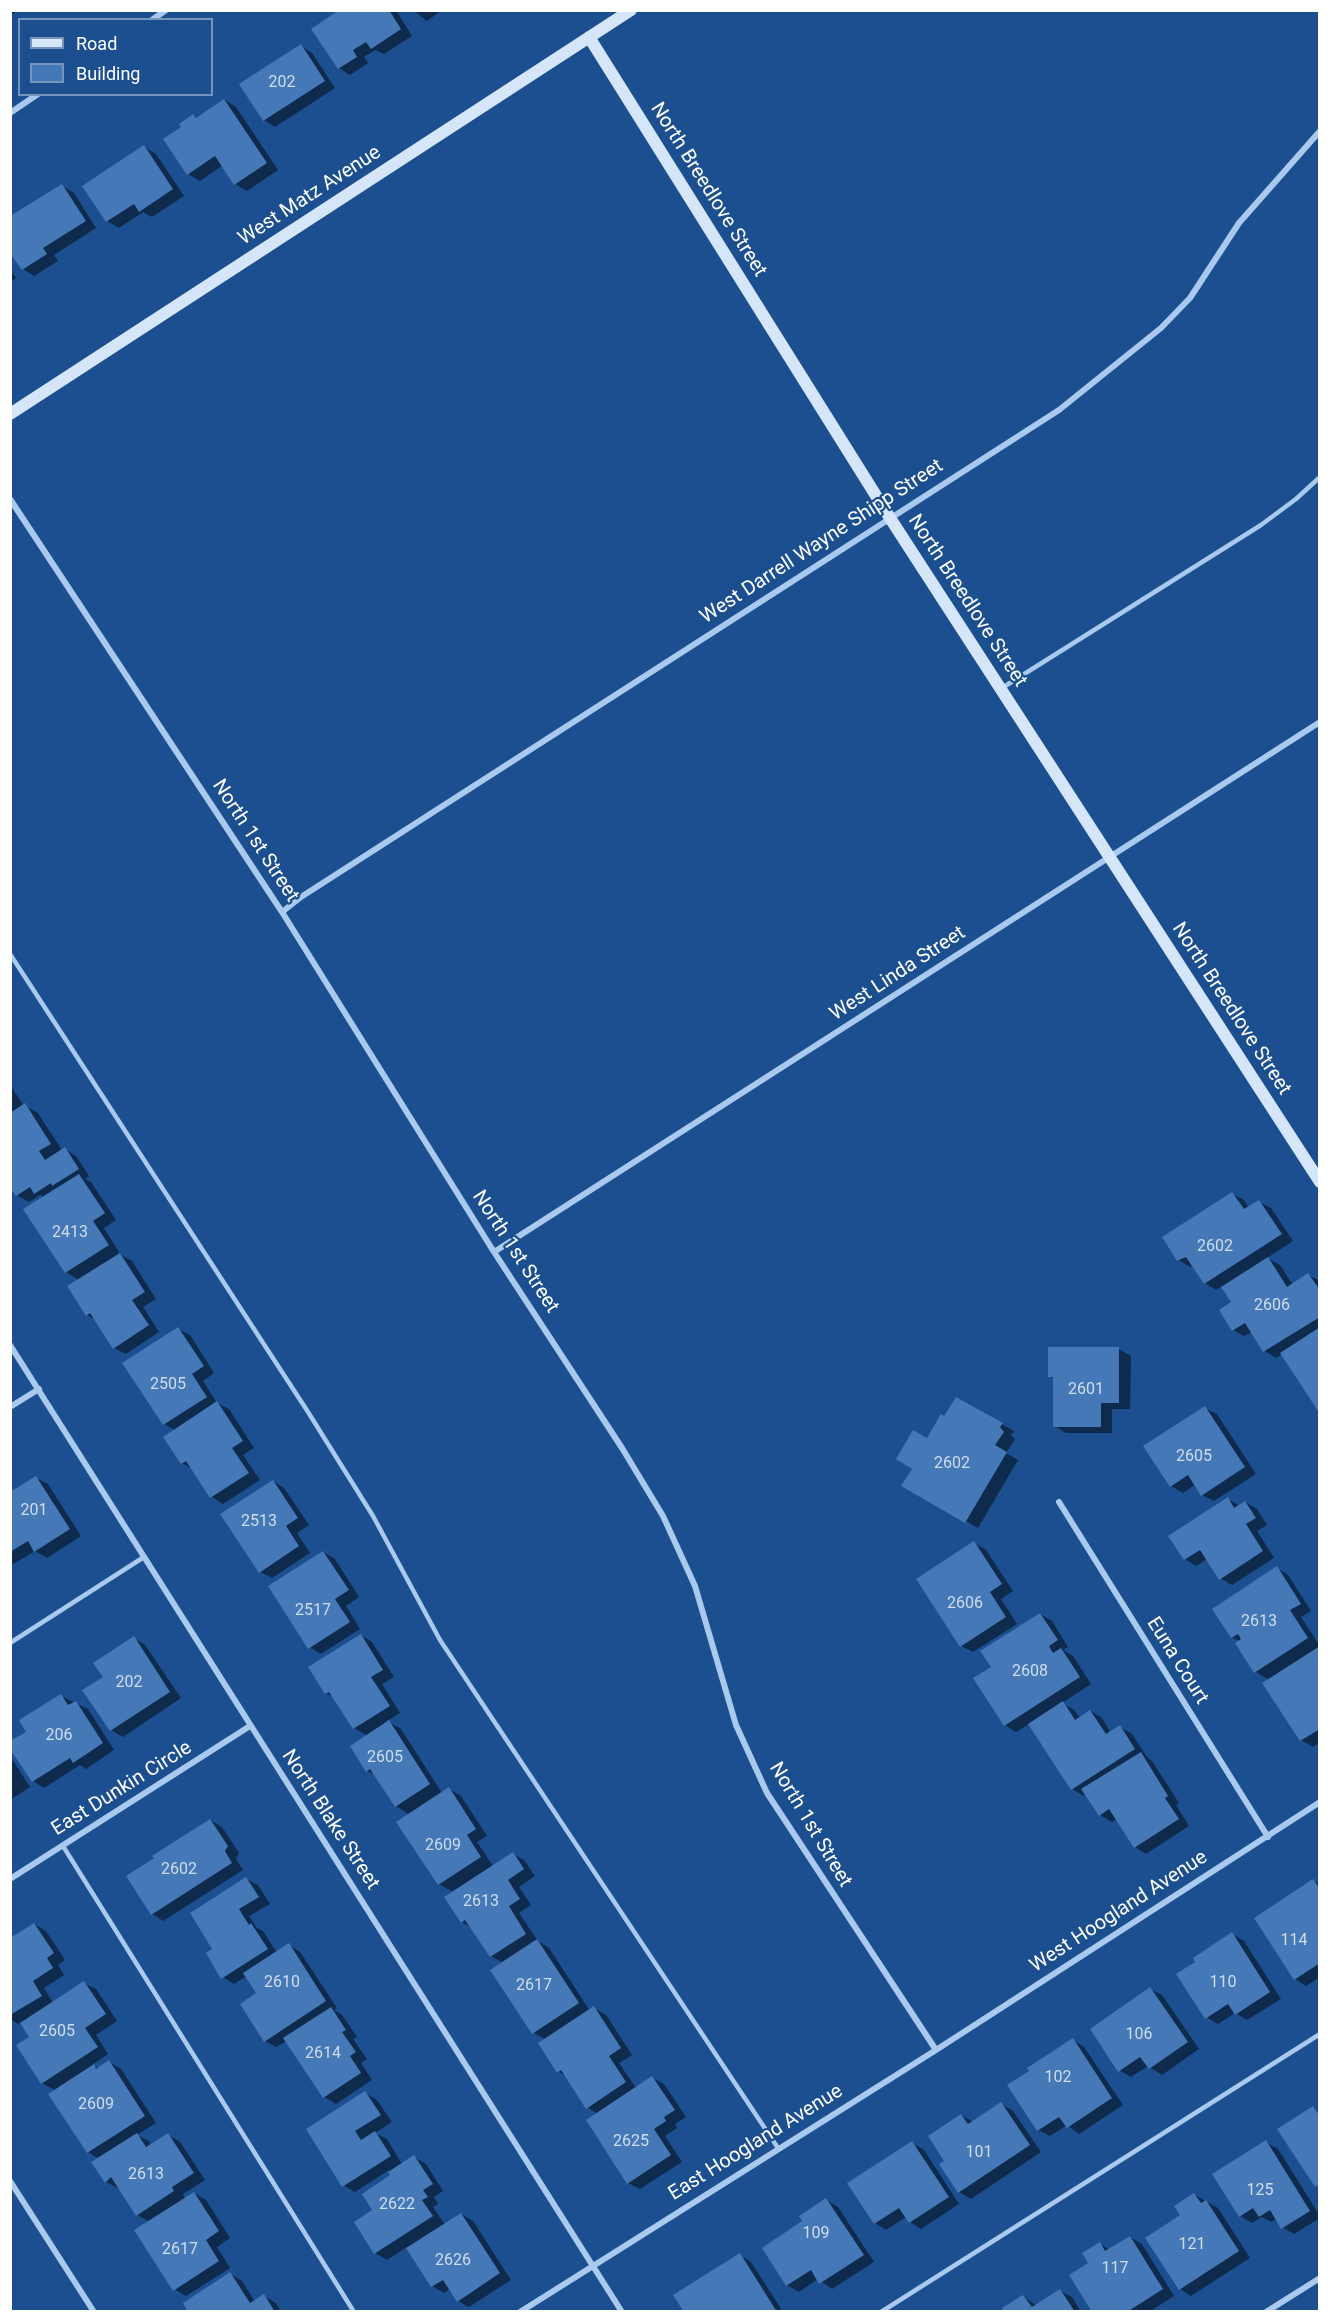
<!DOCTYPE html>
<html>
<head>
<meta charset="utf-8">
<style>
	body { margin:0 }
	#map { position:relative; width:1330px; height:2322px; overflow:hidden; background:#1b4f8f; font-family:Roboto,sans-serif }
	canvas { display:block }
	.frame { position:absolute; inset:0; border:12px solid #fff; pointer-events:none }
	.legend { position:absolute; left:18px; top:18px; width:195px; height:78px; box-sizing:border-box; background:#1b4f8f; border:2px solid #7695bc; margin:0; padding:8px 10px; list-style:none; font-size:18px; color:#fff }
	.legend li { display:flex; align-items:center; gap:12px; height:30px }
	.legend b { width:30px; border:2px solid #7695bc }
</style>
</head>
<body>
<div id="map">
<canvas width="1330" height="2322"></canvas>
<div class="frame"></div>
<ul class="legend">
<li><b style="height:8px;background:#d6e6fa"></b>Road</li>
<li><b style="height:16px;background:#4478b7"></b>Building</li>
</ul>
</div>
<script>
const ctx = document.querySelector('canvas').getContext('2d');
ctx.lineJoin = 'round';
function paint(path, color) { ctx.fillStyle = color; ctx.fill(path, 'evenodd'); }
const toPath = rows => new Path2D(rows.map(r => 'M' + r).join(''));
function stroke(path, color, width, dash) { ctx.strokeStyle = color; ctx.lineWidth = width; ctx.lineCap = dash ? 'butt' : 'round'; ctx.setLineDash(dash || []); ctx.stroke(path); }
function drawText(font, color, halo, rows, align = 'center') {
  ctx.font = font + ' Roboto,sans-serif'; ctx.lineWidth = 4.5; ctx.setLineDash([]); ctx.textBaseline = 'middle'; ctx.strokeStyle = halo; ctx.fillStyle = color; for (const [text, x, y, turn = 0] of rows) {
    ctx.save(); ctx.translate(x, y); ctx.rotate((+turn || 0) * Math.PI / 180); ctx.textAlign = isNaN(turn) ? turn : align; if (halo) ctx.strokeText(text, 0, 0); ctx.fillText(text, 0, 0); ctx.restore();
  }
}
paint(toPath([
	[10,10,18,10,10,16],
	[341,10,396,10,412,36,384,54,375,50,364,57,368,63,350,75,339,68],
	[413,10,442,10,427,21],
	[301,46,312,53,335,88,275,127,264,120],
	[225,100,236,107,278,170,247,191,235,184,223,165,200,181,188,174,183,127,193,116,198,118],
	[144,147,156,154,184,196,152,217,143,212,119,228,107,221,85,186],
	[62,186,74,193,96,228,54,255,58,261,34,276,23,269],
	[10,269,16,278,10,282],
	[10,1085,24,1106,37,1112,62,1150,65,1149,76,1156,89,1176,85,1179,91,1182,116,1220,104,1228,119,1252,118,1253,132,1261,156,1299,143,1307,159,1332,126,1354,114,1348,96,1320,87,1315,79,1280,66,1272,44,1197,40,1195,29,1202,17,1195,10,1185],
	[1232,1194,1244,1200,1249,1208,1259,1202,1271,1208,1293,1241,1267,1258,1280,1265,1293,1285,1308,1275,1320,1281,1320,1411,1282,1354,1276,1358,1265,1351,1252,1332,1244,1336,1233,1330,1233,1302,1222,1286,1216,1290,1205,1283,1193,1265,1190,1267,1179,1260],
	[178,1329,190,1335,214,1373,203,1381,217,1403,229,1409,254,1448,243,1455,260,1480,223,1504,212,1497,193,1469,182,1463,175,1430,164,1424],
	[1050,1348,1119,1349,1131,1356,1130,1409,1112,1409,1112,1433,1066,1433,1054,1426,1055,1379,1049,1376],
	[957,1399,1014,1431,1011,1435,1015,1439,1006,1453,1018,1460,978,1528,904,1485,927,1440],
	[1205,1408,1217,1414,1256,1474,1214,1501,1202,1495,1196,1484,1183,1493,1171,1486],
	[36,1478,48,1484,81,1536,47,1558,35,1551,10,1566,10,1494],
	[273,1481,284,1488,309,1525,297,1533,310,1553,272,1578,260,1572],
	[1228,1499,1240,1506,1245,1502,1257,1509,1267,1525,1257,1531,1274,1558,1232,1585,1220,1578,1207,1559,1196,1566,1185,1559],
	[974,1543,986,1550,1013,1591,1001,1599,1017,1624,973,1652,961,1646],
	[323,1552,335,1559,359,1597,346,1606,360,1629,321,1654,309,1647],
	[1277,1568,1288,1575,1311,1611,1301,1617,1320,1646,1320,1742,1313,1747,1301,1740,1269,1680,1256,1672,1237,1643,1239,1641,1232,1637,1214,1610],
	[1040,1614,1052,1621,1068,1647,1063,1650,1073,1656,1091,1684,1062,1703,1074,1710,1080,1718,1091,1711,1102,1718,1111,1733,1120,1727,1132,1734,1147,1757,1152,1761,1179,1803,1176,1805,1189,1826,1146,1854,1135,1847,1117,1819,1112,1822,1100,1815,1086,1794,1084,1796,1072,1789,1029,1724,1016,1732,1005,1725,993,1667],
	[361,1635,372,1642,394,1677,382,1684,400,1713,387,1721,401,1729,442,1793,449,1789,461,1796,487,1836,477,1842,493,1866,513,1854,524,1860,535,1876,519,1887,531,1905,519,1913,538,1941,549,1948,590,2011,594,2008,606,2015,632,2055,619,2063,636,2088,652,2078,664,2084,686,2117,675,2124,677,2128,665,2136,682,2162,640,2189,628,2183,598,2114,587,2107,567,2077,558,2071,546,2040,533,2032,503,1963,491,1956,471,1927,462,1922,453,1892,439,1884,410,1815,396,1806,376,1775,367,1771,368,1736,354,1728,335,1698,326,1693],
	[134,1638,145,1645,181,1698,123,1737,111,1730,105,1677],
	[61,1696,88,1709,114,1750,86,1769,80,1765,44,1788,33,1781,28,1732],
	[10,1756,30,1787,10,1800],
	[210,1820,222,1827,239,1853,236,1859,243,1870,163,1921,152,1914],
	[246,1879,258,1885,270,1904,249,1916,257,1928,263,1931,277,1953,289,1945,300,1952,337,2008,334,2010,342,2015,357,2037,353,2039,367,2059,361,2063,372,2080,336,2104,324,2097,287,2041,276,2047,265,2041,258,1994,247,1976,234,1984,223,1977,214,1949],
	[1313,1881,1320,1884,1320,1977,1306,1986,1295,1979],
	[34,1924,46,1931,65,1960,58,1965,64,1975,44,1988,53,2003,84,1983,96,1989,117,2021,96,2035,108,2054,92,2065,99,2069,109,2062,121,2069,156,2123,137,2135,149,2141,151,2146,168,2135,180,2142,205,2180,183,2194,185,2199,194,2193,206,2200,230,2238,217,2247,230,2268,186,2296,174,2289,150,2222,137,2215,119,2187,118,2188,106,2182,99,2159,88,2152,56,2091,42,2083,31,2037,21,2022,18,2024,10,2019,10,1940],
	[1232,1934,1244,1941,1281,1999,1247,2020,1235,2013,1218,2024,1206,2017,1197,1962],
	[1150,1989,1162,1995,1199,2049,1162,2075,1148,2066,1131,2077,1119,2070],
	[1073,2040,1084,2047,1123,2105,1079,2134,1067,2125,1050,2136,1038,2130],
	[365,2093,377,2100,392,2122,375,2133,387,2139,402,2164,414,2157,426,2164,443,2191,434,2197,438,2204,433,2207,445,2225,461,2214,473,2221,511,2280,469,2307,458,2301,450,2289,444,2293,432,2286,407,2247,387,2260,375,2253,375,2211,393,2175,389,2170,355,2192,343,2185,308,2130],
	[1001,2104,1013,2111,1041,2152,971,2199,959,2192,946,2162,961,2115,973,2122],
	[1266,2142,1278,2149,1320,2216,1320,2218,1294,2234,1282,2227,1277,2219,1271,2222,1262,2217,1252,2223,1240,2216],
	[912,2143,924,2150,959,2204,921,2229,910,2222,906,2217,886,2230,875,2223],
	[1195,2195,1218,2208,1250,2258,1191,2296,1180,2289,1182,2216],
	[826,2200,838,2207,874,2262,832,2289,818,2279,799,2292,787,2285,804,2221],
	[1130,2237,1142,2244,1174,2296,1149,2312,1094,2312,1090,2263,1100,2244,1110,2250],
	[740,2255,751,2262,783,2312,686,2312],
	[230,2274,242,2281,255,2302,264,2296,276,2303,281,2312,190,2312],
	[1060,2291,1072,2297,1081,2312,1006,2312,1023,2296,1037,2306]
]), '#0007');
paint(toPath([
	[339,10,389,10,401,29,371,49,366,42,353,50,357,57,338,69,311,29],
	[301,44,325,81,263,121,239,84],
	[224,99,267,163,234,185,215,156,187,175,163,139,181,127,179,124,193,114,196,118],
	[144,145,173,189,139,212,134,204,106,222,82,186],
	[62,184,86,221,43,248,47,254,22,270,10,253,10,216],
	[25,1103,51,1144,39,1151,45,1160,65,1147,79,1169,52,1186,51,1183,34,1194,30,1187,16,1196,10,1188,10,1113],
	[79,1174,105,1213,93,1221,109,1245,65,1273,23,1209],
	[1232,1192,1244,1209,1259,1200,1282,1234,1204,1284,1186,1257,1177,1261,1162,1237],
	[120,1253,145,1292,132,1300,149,1325,113,1349,90,1313,86,1316,67,1286],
	[1268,1257,1287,1287,1308,1273,1320,1290,1320,1317,1263,1352,1245,1323,1232,1331,1219,1310,1231,1302,1221,1287],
	[178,1327,204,1366,192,1374,207,1397,163,1425,122,1363],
	[1320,1327,1320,1414,1280,1353],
	[1048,1347,1119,1347,1119,1403,1101,1403,1101,1427,1053,1427,1053,1377,1048,1377],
	[956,1397,1003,1423,1000,1427,1004,1432,995,1445,1007,1452,965,1523,901,1486,912,1469,896,1459,913,1430,927,1438,941,1414,944,1416],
	[217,1401,243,1441,232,1448,249,1473,210,1498,186,1461,181,1464,163,1437],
	[1205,1406,1245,1467,1201,1496,1188,1475,1170,1487,1143,1446],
	[36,1476,70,1529,34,1552,28,1541,10,1552,10,1492],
	[273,1480,298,1518,286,1526,299,1546,259,1573,220,1514],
	[1228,1497,1234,1508,1245,1501,1256,1518,1246,1524,1263,1551,1219,1580,1200,1550,1184,1560,1168,1536],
	[974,1541,1002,1584,990,1592,1006,1617,960,1647,916,1579],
	[323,1551,349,1590,335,1599,350,1622,308,1649,268,1586],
	[1277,1566,1301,1604,1290,1610,1308,1638,1254,1673,1235,1643,1241,1639,1238,1634,1231,1638,1212,1609],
	[1040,1613,1058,1640,1049,1646,1053,1653,1061,1648,1080,1677,1004,1726,973,1678,991,1667,980,1651],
	[361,1634,383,1670,371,1677,390,1706,353,1729,329,1692,325,1694,308,1667],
	[134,1636,170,1692,110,1731,82,1690,103,1677,93,1663],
	[1320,1646,1320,1729,1300,1741,1262,1683],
	[61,1694,68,1705,76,1701,103,1743,73,1763,70,1758,32,1782,10,1749,10,1741,26,1732,19,1720],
	[1063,1701,1075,1720,1090,1710,1106,1734,1120,1725,1135,1749,1071,1790,1028,1724],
	[389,1720,430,1784,395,1807,370,1769,366,1772,350,1746],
	[1141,1752,1168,1796,1165,1798,1179,1819,1134,1848,1109,1809,1099,1816,1081,1789],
	[449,1787,476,1829,467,1835,481,1857,438,1885,396,1822],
	[210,1819,228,1846,225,1851,232,1863,151,1915,126,1876,154,1858,152,1856],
	[513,1852,524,1869,508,1880,520,1899,509,1906,526,1934,490,1957,465,1920,461,1923,444,1897],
	[246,1877,259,1897,239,1909,249,1925,251,1923,268,1949,221,1979,206,1953,212,1949,190,1913],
	[1313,1879,1320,1889,1320,1963,1294,1980,1254,1918],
	[34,1923,54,1953,47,1958,53,1968,33,1981,42,1996,10,2015,10,1938],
	[1232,1932,1270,1992,1235,2015,1228,2004,1205,2019,1176,1974,1195,1962,1193,1958],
	[537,1939,579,2003,532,2034,490,1970],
	[289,1943,326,2001,264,2042,240,2004,256,1993,243,1973],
	[84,1981,106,2014,85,2028,98,2047,41,2084,16,2045,29,2037,20,2023],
	[1150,1987,1188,2042,1149,2069,1140,2057,1118,2072,1090,2029],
	[594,2006,621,2048,609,2056,626,2082,586,2109,561,2070,557,2073,538,2043],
	[331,2007,346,2030,342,2032,356,2052,350,2056,361,2073,323,2098,283,2038],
	[1073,2038,1112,2098,1067,2128,1059,2117,1037,2131,1007,2085,1029,2071,1027,2068],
	[109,2060,145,2116,87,2153,48,2094,94,2064,96,2069],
	[652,2076,675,2110,664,2117,666,2121,654,2129,671,2155,627,2184,586,2120],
	[365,2091,381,2115,355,2131,361,2140,375,2131,391,2156,342,2187,306,2129],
	[1001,2102,1030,2145,958,2193,939,2164,944,2161,928,2136,961,2114,968,2124],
	[1313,2106,1317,2113,1320,2111,1320,2189,1317,2185,1315,2187,1277,2129],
	[137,2133,146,2147,168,2133,194,2173,172,2187,174,2191,136,2216,111,2177,105,2183,91,2162],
	[1266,2140,1310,2211,1281,2229,1270,2210,1259,2217,1253,2208,1239,2217,1212,2174],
	[912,2141,949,2197,909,2223,899,2208,874,2224,847,2183],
	[414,2155,433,2184,423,2190,428,2197,422,2200,433,2216,374,2254,354,2222,372,2210,362,2194,390,2175,388,2172],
	[194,2192,219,2231,206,2240,219,2261,173,2291,134,2230],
	[1194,2193,1201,2203,1206,2200,1239,2251,1179,2290,1145,2238,1180,2215,1174,2206],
	[826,2198,864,2255,819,2284,811,2270,786,2286,762,2248,802,2221,799,2216],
	[461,2213,500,2273,457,2302,443,2280,431,2287,406,2248],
	[1130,2236,1163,2289,1127,2312,1092,2312,1069,2275,1088,2263,1082,2253,1100,2242,1105,2251],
	[740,2253,777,2312,684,2312,673,2295],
	[230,2272,250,2303,264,2294,275,2312,188,2312,183,2303],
	[1060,2289,1075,2312,1004,2312,1002,2308,1023,2295,1032,2307]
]), '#4478b7');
stroke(toPath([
	[1002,688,1261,525,1296,499,1320,477],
	[10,954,308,1412,373,1516,440,1640,778,2148],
	[10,1643,144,1557],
	[63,1846,354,2312],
	[881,2312,1320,2034]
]), '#a9c9ee', 4.5);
stroke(toPath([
	[152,20,166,10],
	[10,113,38,94],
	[10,499,282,912,494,1252,622,1448,663,1516,695,1586,736,1725,767,1793,936,2050],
	[282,912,301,897,1059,410,1161,328,1190,298,1239,223,1320,131],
	[494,1252,1320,722],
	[10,1345,622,2312],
	[10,1407,39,1389],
	[1059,1502,1268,1837],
	[10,1879,250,1726],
	[10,2181,94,2312],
	[520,2312,936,2050,1320,1802],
	[1266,2312,1320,2278]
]), '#a9c9ee', 6);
stroke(toPath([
	[589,37,890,518,1320,1182],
	[10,414,631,10]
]), '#d6e6fa', 12);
drawText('16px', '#d0dded', null, [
	["202",282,83],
	["2413",70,1233],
	["2602",1215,1247],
	["2606",1272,1306],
	["2505",168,1385],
	["2601",1086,1390],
	["2605",1194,1457],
	["2602",952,1464],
	["201",34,1511],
	["2513",259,1522],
	["2606",965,1604],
	["2517",313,1611],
	["2613",1259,1622],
	["2608",1030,1672],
	["202",129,1683],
	["206",59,1736],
	["2605",385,1758],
	["2609",443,1846],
	["2602",179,1870],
	["2613",481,1902],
	["114",1294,1941],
	["2610",282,1983],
	["110",1223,1983],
	["2617",534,1986],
	["2605",57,2032],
	["106",1139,2035],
	["2614",323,2054],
	["102",1058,2078],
	["2609",96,2105],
	["2625",631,2142],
	["101",979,2153],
	["2613",146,2175],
	["125",1260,2191],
	["2622",397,2205],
	["109",816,2234],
	["121",1192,2245],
	["2617",180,2250],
	["2626",453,2261],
	["117",1115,2269]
]);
drawText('20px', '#fff', '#1b4f8f', [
	["North Breedlove Street",708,190,58],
	["West Matz Avenue",310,196,-33],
	["West Darrell Wayne Shipp Street",822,542,-33],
	["North Breedlove Street",967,601,57],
	["North 1st Street",255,841,57],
	["West Linda Street",898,974,-33],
	["North Breedlove Street",1231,1009,57],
	["North 1st Street",515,1252,57],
	["Euna Court",1177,1661,58],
	["East Dunkin Circle",122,1789,-32],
	["North Blake Street",330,1820,57],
	["North 1st Street",810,1825,59],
	["West Hoogland Avenue",1119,1912,-33],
	["East Hoogland Avenue",756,2143,-32]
]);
</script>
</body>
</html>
